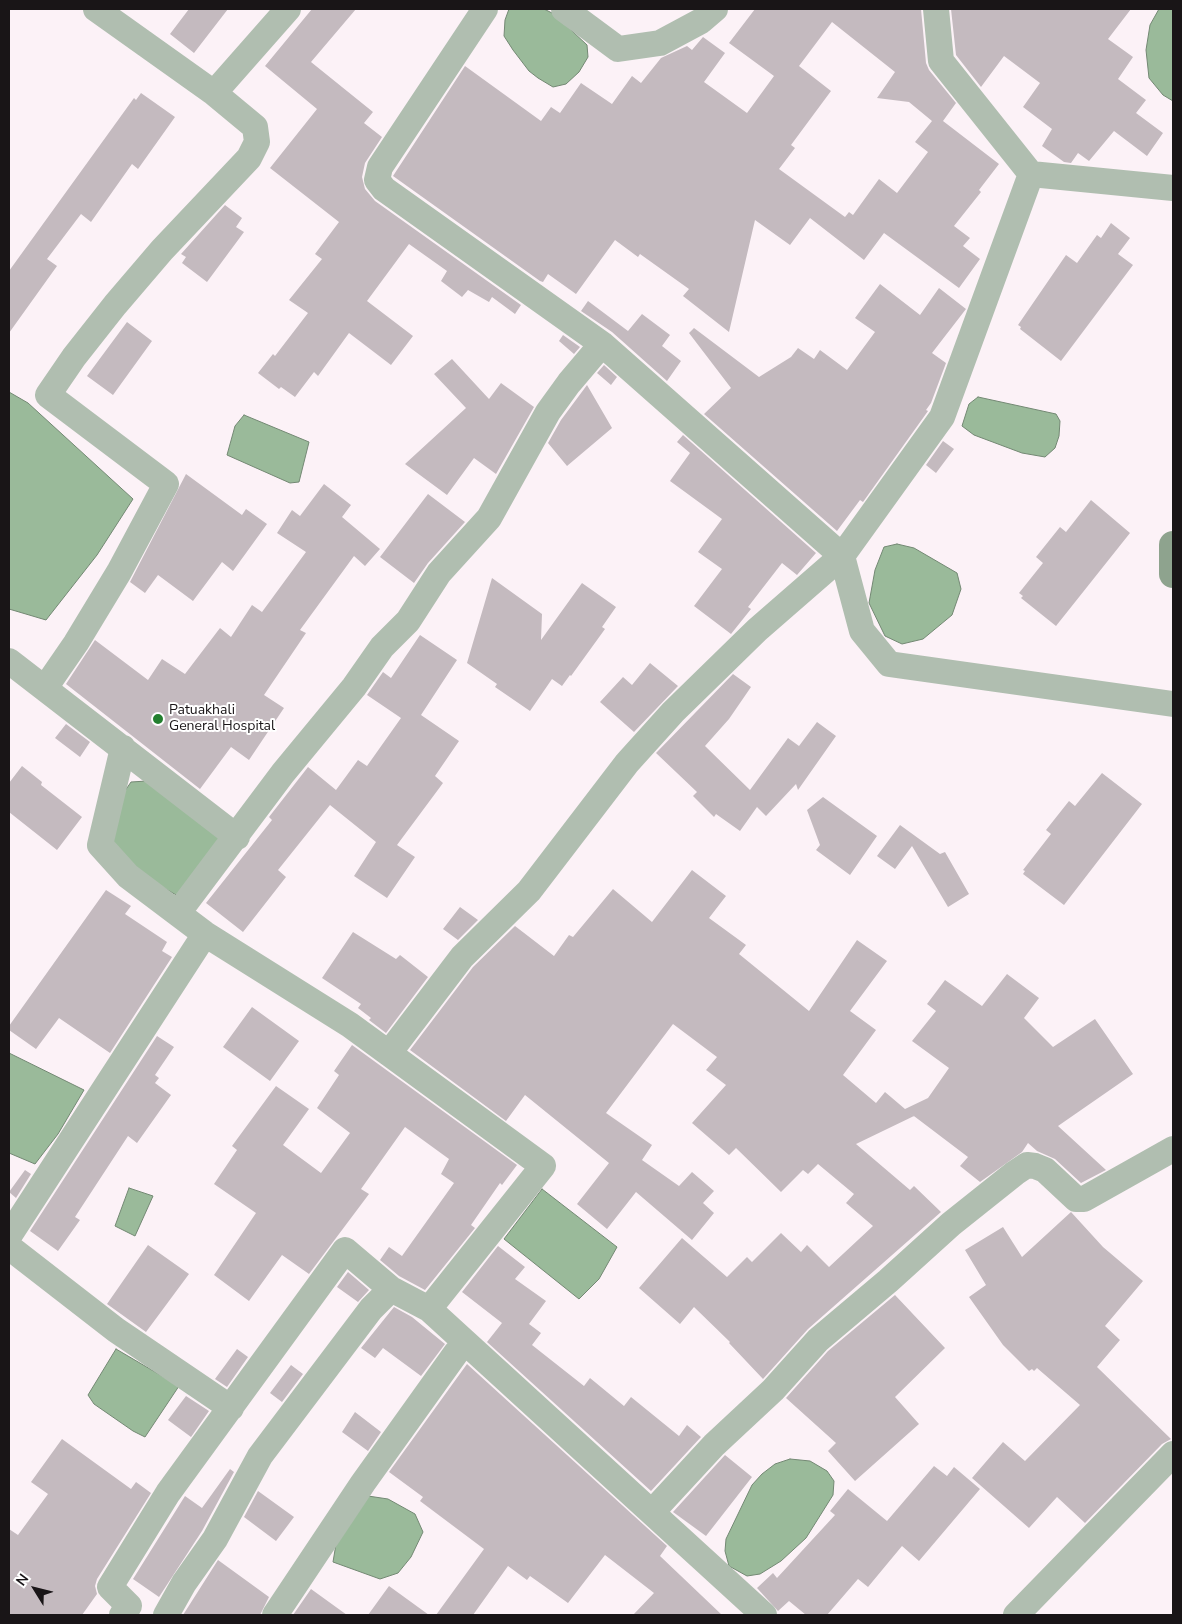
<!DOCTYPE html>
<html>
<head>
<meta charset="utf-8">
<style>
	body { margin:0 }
	#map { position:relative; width:1182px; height:1624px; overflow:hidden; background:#fcf2f7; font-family:"Nunito Sans",sans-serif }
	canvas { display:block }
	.frame { position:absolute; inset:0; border:10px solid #191517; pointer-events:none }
	.north { position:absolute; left:10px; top:1564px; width:50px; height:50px; -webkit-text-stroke:4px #fff; paint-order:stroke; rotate:306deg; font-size:14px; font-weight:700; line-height:20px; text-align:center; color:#191517 }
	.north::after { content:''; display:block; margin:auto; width:18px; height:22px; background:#191517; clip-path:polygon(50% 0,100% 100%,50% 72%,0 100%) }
</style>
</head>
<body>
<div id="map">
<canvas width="1182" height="1624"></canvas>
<div class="frame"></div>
<div class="north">N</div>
</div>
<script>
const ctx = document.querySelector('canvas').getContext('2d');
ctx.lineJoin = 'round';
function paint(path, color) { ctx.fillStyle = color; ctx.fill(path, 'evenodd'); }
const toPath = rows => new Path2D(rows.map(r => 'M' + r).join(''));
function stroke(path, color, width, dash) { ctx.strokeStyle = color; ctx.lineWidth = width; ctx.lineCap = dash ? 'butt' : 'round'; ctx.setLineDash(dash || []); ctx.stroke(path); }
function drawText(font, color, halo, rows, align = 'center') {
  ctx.font = font + ' "Nunito Sans",sans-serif'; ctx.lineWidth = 4; ctx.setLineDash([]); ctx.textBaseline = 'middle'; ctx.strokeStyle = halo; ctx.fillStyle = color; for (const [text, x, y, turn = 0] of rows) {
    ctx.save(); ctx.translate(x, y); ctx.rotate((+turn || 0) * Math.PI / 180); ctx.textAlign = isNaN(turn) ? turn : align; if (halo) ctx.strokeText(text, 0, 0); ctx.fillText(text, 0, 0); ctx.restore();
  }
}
const water = toPath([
	[509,9,544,9,554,14,587,45,588,57,579,72,566,84,553,87,538,78,529,71,513,50,504,36,505,20,509,9],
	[1159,9,1173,9,1173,101,1163,95,1149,78,1146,50,1150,25,1159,9],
	[9,392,28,403,133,499,97,555,46,620,9,609,9,392],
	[978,397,1056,414,1060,421,1059,436,1055,448,1045,457,1022,453,974,435,962,426,969,404,978,397],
	[244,415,309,442,299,482,290,483,227,455,235,426,244,415],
	[897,544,914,548,957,573,961,589,952,615,923,639,902,644,885,636,869,603,875,570,884,547,897,544],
	[147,781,220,837,178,896,134,871,108,838,118,801,131,782,147,781],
	[9,1053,84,1090,58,1134,35,1164,9,1153,9,1053],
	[129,1188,153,1196,135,1236,115,1226,129,1188],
	[542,1189,617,1247,599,1279,579,1299,504,1239,542,1189],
	[116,1349,179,1386,145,1437,133,1431,94,1404,88,1395,116,1349],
	[790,1459,810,1461,827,1471,834,1481,833,1495,806,1538,781,1561,760,1574,747,1576,729,1566,725,1551,726,1539,752,1485,762,1474,775,1464,790,1459],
	[368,1496,388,1499,415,1514,423,1532,411,1557,398,1573,380,1579,333,1562,337,1538,368,1496]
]);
paint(water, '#9aba9a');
stroke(water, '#738873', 1);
paint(toPath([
	[189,9,228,9,194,53,170,34],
	[312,9,356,9,311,62,373,112,364,123,382,137,365,163,362,177,365,189,375,201,521,305,515,314,492,297,489,302,468,290,462,297,441,281,447,271,409,244,367,301,413,336,391,365,349,333,318,376,314,372,295,397,281,387,279,389,258,373,273,354,275,356,308,313,289,300,322,259,315,254,339,222,270,168,317,109,265,66],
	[755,9,921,9,926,63,929,70,956,103,943,121,999,164,979,190,981,192,954,226,970,238,963,246,980,259,959,288,884,233,864,260,810,218,790,245,755,220,729,332,683,296,689,289,640,254,638,257,615,240,576,294,548,274,543,282,540,281,393,176,465,66,541,121,551,107,560,113,581,83,612,104,632,76,641,83,661,58,687,46,692,50,703,37,725,53,704,82,747,113,774,76,729,43],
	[832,22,895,72,877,98,909,102,932,121,915,142,928,152,897,193,879,179,853,215,849,212,845,217,779,169,795,148,791,145,831,91,799,66],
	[951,9,1131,9,1108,39,1133,57,1118,79,1146,100,1136,113,1163,133,1147,156,1114,131,1089,161,1078,153,1071,163,1064,162,1042,146,1052,129,1023,107,1040,83,1004,56,981,87,956,55],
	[141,93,175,117,138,169,132,164,91,222,81,214,47,259,57,266,9,333,9,271,134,98,136,100],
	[225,205,242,218,236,227,244,232,207,282,182,263,186,257,181,254],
	[1111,223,1130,238,1118,254,1133,265,1061,361,1020,329,1021,327,1018,325,1066,255,1077,263,1097,235,1101,238],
	[880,284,920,315,939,288,966,309,932,353,946,363,931,403,926,410,928,411,863,502,860,500,837,531,704,414,731,388,689,333,694,328,759,377,791,357,798,348,814,359,820,350,847,370,875,332,855,318],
	[588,301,628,331,642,314,670,335,662,346,681,361,667,381,612,332,581,311],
	[127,322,152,341,113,395,87,376],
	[563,335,580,347,574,354,559,341],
	[452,359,489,399,501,383,534,407,496,474,474,458,447,495,405,464,466,408,434,374],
	[604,365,617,377,611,385,597,373],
	[587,385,612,428,567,466,548,443,561,420],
	[683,435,816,553,797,575,782,563,748,607,751,609,731,634,694,606,722,569,698,552,722,519,670,481,690,453,677,442],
	[943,441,954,449,936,473,926,465],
	[186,474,242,515,246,509,267,524,233,571,222,562,193,601,158,575,145,593,130,582],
	[324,484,351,505,342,517,380,549,365,566,354,556,300,630,306,633,264,695,284,708,249,760,231,747,200,789,66,684,95,640,148,680,162,659,185,674,220,628,231,637,252,605,262,612,306,552,277,533,292,510,300,516],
	[428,494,465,522,428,563,414,583,380,557],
	[1091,500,1130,533,1056,626,1021,598,1023,596,1019,593,1043,563,1036,557,1060,527,1066,532],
	[492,578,542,614,541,640,582,583,616,607,602,627,605,629,571,676,570,675,562,686,552,679,530,711,495,687,497,684,467,663],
	[420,635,457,660,421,715,459,741,435,776,443,783,397,845,415,857,387,898,354,876,376,842,330,805,278,870,286,877,243,932,206,903,272,820,269,817,308,767,336,790,358,760,367,766,401,718,367,695,383,672,391,678],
	[650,663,678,686,634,732,600,702,623,677,632,685],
	[733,674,751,687,729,719,705,746,750,790,788,738,799,746,817,722,836,736,798,790,796,784,766,816,757,807,740,831,716,814,714,817,693,796,697,792,656,753],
	[66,724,90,742,80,757,55,738],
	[22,766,42,782,41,785,82,817,57,850,9,812,9,783],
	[1102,773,1142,804,1064,905,1023,874,1025,871,1023,870,1051,834,1046,830,1069,801,1075,806],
	[823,797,877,836,850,875,816,850,820,845,807,810],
	[900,825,940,854,945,852,969,894,948,907,912,846,895,869,877,856],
	[692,870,726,896,709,918,746,945,739,954,809,1011,857,940,887,961,850,1011,876,1030,843,1075,876,1103,885,1092,905,1109,928,1098,949,1068,912,1041,936,1011,927,1004,945,980,982,1006,1007,974,1039,998,1024,1018,1053,1047,1095,1019,1133,1074,1058,1126,1106,1170,1081,1183,1055,1159,1037,1151,1028,1143,1022,1152,980,1182,960,1166,968,1157,906,1110,914,1116,856,1144,910,1190,914,1186,941,1212,808,1329,763,1379,729,1343,730,1342,694,1307,680,1324,639,1288,682,1238,727,1277,747,1257,752,1262,781,1233,801,1252,807,1245,829,1267,873,1226,846,1203,854,1194,818,1164,808,1174,803,1170,781,1192,736,1148,729,1155,692,1123,726,1085,706,1070,717,1057,673,1024,606,1113,652,1145,642,1160,679,1186,692,1172,714,1191,703,1203,714,1213,692,1240,636,1192,607,1229,577,1204,609,1163,525,1095,506,1121,410,1050,473,967,515,926,554,956,569,935,573,937,613,889,652,922],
	[106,890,131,906,125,914,167,942,162,951,172,957,110,1053,59,1018,36,1049,9,1030,9,1026],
	[460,907,478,920,458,940,443,929],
	[353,932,396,959,400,955,428,977,386,1033,369,1020,371,1018,358,1008,361,1004,322,978],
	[252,1007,299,1041,270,1081,223,1047],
	[157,1036,174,1047,155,1075,159,1078,155,1083,171,1095,137,1143,128,1136,75,1217,80,1220,58,1251,30,1231],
	[352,1045,517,1165,502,1185,500,1183,471,1225,475,1228,425,1290,399,1276,380,1260,389,1247,402,1256,454,1183,441,1174,449,1159,405,1127,361,1189,369,1194,309,1274,282,1255,249,1301,214,1275,256,1213,214,1184,237,1150,232,1146,276,1086,309,1109,283,1145,321,1173,350,1133,317,1108,339,1075,334,1071],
	[25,1170,31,1174,16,1198,9,1192],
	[1071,1212,1103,1247,1143,1281,1105,1326,1120,1340,1097,1367,1171,1439,1162,1444,1085,1523,1057,1497,1029,1528,972,1478,1003,1442,1025,1461,1080,1405,1037,1368,1034,1371,1032,1369,1029,1371,1003,1345,969,1297,986,1285,965,1250,1003,1227,1022,1257],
	[148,1245,189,1274,146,1332,107,1304],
	[498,1246,525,1267,515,1279,546,1301,529,1324,541,1333,532,1345,584,1386,590,1378,624,1406,631,1397,679,1436,687,1425,701,1437,651,1491,487,1342,502,1323,462,1292],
	[348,1272,369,1290,358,1302,337,1287],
	[895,1295,945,1348,895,1397,919,1424,855,1481,828,1451,836,1443,786,1398,828,1351],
	[394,1307,412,1317,445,1344,421,1376,383,1348,375,1358,361,1348],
	[237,1349,248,1357,227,1387,215,1379],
	[467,1364,667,1546,660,1556,722,1615,633,1615,654,1593,605,1555,568,1603,530,1576,527,1580,508,1566,473,1615,436,1615,484,1549,420,1501,423,1497,389,1472],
	[291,1365,303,1374,282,1402,270,1393],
	[186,1396,209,1411,191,1437,168,1420],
	[355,1412,381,1432,368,1451,342,1432],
	[62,1439,131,1489,136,1482,151,1493,97,1579,95,1586,97,1594,82,1615,9,1615,9,1529,18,1535,48,1494,31,1482],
	[725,1455,752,1477,706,1536,673,1512],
	[934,1466,947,1476,954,1467,980,1489,919,1561,902,1546,868,1587,858,1579,827,1615,806,1615,789,1601,778,1611,757,1588,773,1573,777,1578,835,1515,830,1511,848,1489,887,1521],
	[230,1469,234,1472,202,1531,159,1597,133,1579,185,1496,202,1508],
	[258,1491,294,1517,276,1541,244,1517],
	[218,1560,269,1597,260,1615,183,1615],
	[389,1586,429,1615,368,1615],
	[311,1589,347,1615,293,1615]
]), '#c4babf');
stroke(toPath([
	[485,9,380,167,377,180,384,189,602,344,842,556,862,631,889,664,1173,704],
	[564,9,618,49,660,43,701,21,715,9],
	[936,9,941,61,1031,174,1173,188],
	[214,93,288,9],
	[9,661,237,837],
	[45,688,76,643,119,572,166,484,48,395,74,357,115,305,162,250,249,158,257,142,255,127,214,93,96,9],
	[178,913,283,773,354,687,382,647,408,621,439,573,489,518,548,412,569,383,602,344],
	[389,1053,462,957,529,891,627,763,673,712,757,630,842,556,942,417,1031,174],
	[9,1236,205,934],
	[9,1247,116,1330,231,1408],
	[429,1309,764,1615],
	[653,1511,714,1445,773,1390,818,1340,888,1281,951,1224,1015,1173,1027,1165,1035,1166,1045,1170,1076,1199,1084,1199,1173,1149],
	[122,1615,129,1606,110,1587,168,1493,345,1250,391,1289,429,1309,543,1166,350,1025,205,934,128,876,100,845,123,748],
	[166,1615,184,1583,215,1539,260,1456,371,1309,391,1289],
	[275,1615,363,1483,456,1353],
	[1016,1615,1173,1454]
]), '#b0beb0', 26);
stroke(toPath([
	[1173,545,1173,574]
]), '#8ea38e', 28);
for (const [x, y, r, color] of [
	[158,719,6,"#237f2f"]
]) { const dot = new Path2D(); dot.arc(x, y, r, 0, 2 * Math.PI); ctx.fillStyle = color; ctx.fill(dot); stroke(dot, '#fff', 2); }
drawText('14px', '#191517', '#fff', [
	["Patuakhali",169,711],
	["General Hospital",169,727]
], 'left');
</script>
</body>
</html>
